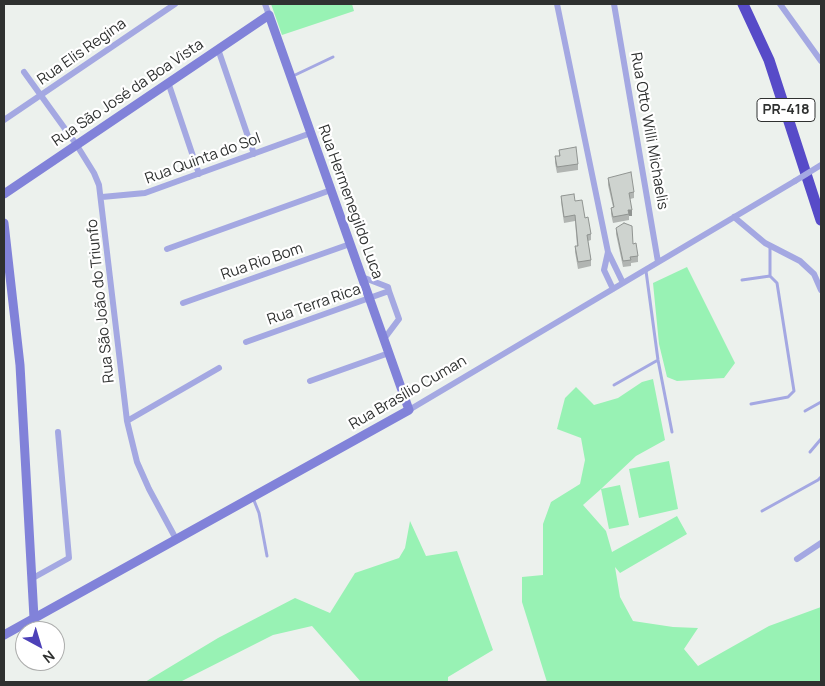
<!DOCTYPE html>
<html>
<head>
<meta charset="utf-8">
<style>
	body { margin:0 }
	#map { position:relative; width:825px; height:686px; overflow:hidden; background:#ecf1ed; font-family:Manrope,sans-serif }
	canvas { display:block }
	.frame { position:absolute; inset:0; border:5px solid #2f3130; pointer-events:none }
	.north { position:absolute; left:15px; top:621px; width:50px; height:50px; box-sizing:border-box; background:#fff; border:1px solid #acadac; border-radius:50%; rotate:141deg; font-size:14px; font-weight:700; line-height:20px; text-align:center; color:#2f3130 }
	.north::after { content:''; display:block; margin:auto; width:18px; height:22px; background:#4d41b8; clip-path:polygon(50% 0,100% 100%,50% 72%,0 100%) }
</style>
</head>
<body>
<div id="map">
<canvas width="825" height="686"></canvas>
<div class="frame"></div>
<div class="north">N</div>
</div>
<script>
const ctx = document.querySelector('canvas').getContext('2d');
ctx.lineJoin = 'round';
function paint(path, color) { ctx.fillStyle = color; ctx.fill(path, 'evenodd'); }
const toPath = rows => new Path2D(rows.map(r => 'M' + r).join(''));
function stroke(path, color, width, dash) { ctx.strokeStyle = color; ctx.lineWidth = width; ctx.lineCap = dash ? 'butt' : 'round'; ctx.setLineDash(dash || []); ctx.stroke(path); }
function drawText(font, color, halo, rows, align = 'center') {
  ctx.font = font + ' Manrope,sans-serif'; ctx.lineWidth = 4.5; ctx.setLineDash([]); ctx.textBaseline = 'middle'; ctx.strokeStyle = halo; ctx.fillStyle = color; for (const [text, x, y, turn = 0] of rows) {
    ctx.save(); ctx.translate(x, y); ctx.rotate((+turn || 0) * Math.PI / 180); ctx.textAlign = isNaN(turn) ? turn : align; if (halo) ctx.strokeText(text, 0, 0); ctx.fillText(text, 0, 0); ctx.restore();
  }
}
paint(toPath([
	[271,4,352,4,354,11,282,35],
	[687,267,735,363,724,378,677,381,667,377,659,344,653,283],
	[653,379,665,440,636,456,601,489,620,485,629,525,609,529,601,489,583,505,606,531,612,552,677,516,687,534,620,573,615,567,620,597,633,621,673,627,698,628,684,649,698,666,769,626,821,607,821,682,547,682,522,602,522,577,543,575,543,524,551,502,580,484,585,460,581,438,557,429,565,398,576,387,594,405,618,398,642,382],
	[669,461,678,509,639,518,629,469],
	[410,521,426,556,457,551,493,650,448,677,448,682,361,682,312,626,273,635,180,682,145,682,218,638,295,598,330,613,355,573,399,558,405,548]
]), '#98f2b4');
stroke(toPath([
	[293,76,333,57],
	[646,271,658,360,672,432],
	[742,280,770,276],
	[614,385,658,360],
	[751,404,788,397,794,391,777,283,770,276,770,246],
	[805,411,821,402],
	[810,452,821,439],
	[253,498,259,513,267,556],
	[762,511,818,480,821,477]
]), '#a4a8e2', 3);
stroke(toPath([
	[265,4,269,15],
	[557,4,608,252,623,283],
	[614,4,658,262],
	[780,4,821,61],
	[218,49,254,154],
	[24,72,76,144,94,173,99,185,127,421,137,462,149,489,176,539],
	[168,82,199,174],
	[4,120,175,4],
	[102,197,145,193,311,133],
	[734,217,765,243,800,261,814,274,821,290],
	[167,249,331,190],
	[608,252,604,270,613,289],
	[362,277,388,287,389,291,399,319,384,339],
	[183,303,350,244],
	[246,342,389,291],
	[310,381,389,353],
	[409,410,795,181],
	[127,421,219,368],
	[797,559,821,543],
	[33,578,69,558,58,432]
]), '#a4a8e2', 6);
stroke(toPath([
	[4,194,269,15,409,410,4,635],
	[4,223,20,365,34,618]
]), '#8182d9', 9);
stroke(toPath([
	[743,4,769,60,821,220]
]), '#574bc8', 11);
stroke(toPath([
	[795,181,821,165]
]), '#a4a8e2', 6);
paint(toPath([
	[559,150,578,164,578,170,557,173,555,163,555,156,559,156],
	[608,178,634,192,634,198,630,199,632,216,629,216,629,220,613,223,611,214,611,208,613,207,608,185],
	[561,196,575,201,585,218,591,234,591,240,588,241,591,260,591,266,578,269,575,252,575,246,577,246,575,221,564,223,561,202],
	[616,228,633,244,638,256,638,262,631,263,631,266,623,267,616,234]
]), '#b1b5b2');
paint(toPath([
	[628,210,632,210,632,216,629,216]
]), '#909491');
const building = toPath([
	[576,147,578,164,557,167,555,156,560,156,559,150,576,147],
	[631,172,634,192,629,193,632,210,628,210,629,214,613,217,611,208,614,207,608,178,631,172],
	[574,194,575,201,582,200,585,218,588,217,591,234,587,235,591,260,578,262,575,246,578,246,575,215,564,217,561,196,574,194],
	[624,223,632,226,633,244,636,243,638,256,630,257,631,260,623,261,616,228,624,223]
]);
paint(building, '#ced3cf');
stroke(building, '#909491', 1);
for (const [x, y, w] of [
	[786,110,58]
]) { const box = new Path2D(); box.roundRect(x - w / 2, y - 11.5, w, 23, 4); ctx.fillStyle = '#fff'; ctx.fill(box); stroke(box, '#2f3130', 1); }
drawText('bold 14px', '#2f3130', null, [
	["PR-418",786,110]
]);
drawText('15px', '#2f3130', '#fff', [
	["Rua Elis Regina",82,52,-35],
	["Rua São José da Boa Vista",128,93,-34],
	["Rua Otto Willi Michaelis",649,131,80],
	["Rua Quinta do Sol",203,159,-20],
	["Rua Hermenegildo Luca",350,202,70],
	["Rua Rio Bom",262,262,-19],
	["Rua São João do Triunfo",101,301,-96],
	["Rua Terra Rica",314,305,-19],
	["Rua Brasílio Cuman",408,393,-30]
]);
</script>
</body>
</html>
